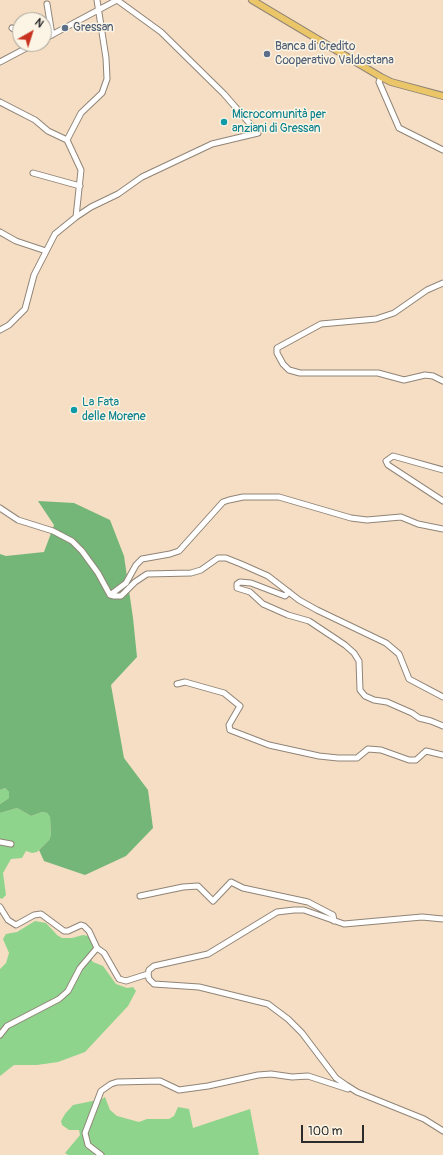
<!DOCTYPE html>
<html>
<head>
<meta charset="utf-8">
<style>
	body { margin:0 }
	#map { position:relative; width:443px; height:1155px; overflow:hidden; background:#f5dec3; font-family:Pangolin,sans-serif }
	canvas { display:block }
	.north { position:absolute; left:12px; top:12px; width:40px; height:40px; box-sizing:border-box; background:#fcf5e5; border:1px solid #a8a49b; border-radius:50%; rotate:39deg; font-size:11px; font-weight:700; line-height:16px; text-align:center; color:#2b2b2b }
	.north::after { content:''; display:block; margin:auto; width:14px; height:18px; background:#c8321e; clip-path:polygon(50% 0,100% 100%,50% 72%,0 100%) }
	.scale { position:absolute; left:301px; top:1125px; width:63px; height:18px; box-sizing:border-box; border:2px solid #2b2b2b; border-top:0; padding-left:5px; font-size:12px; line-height:14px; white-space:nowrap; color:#2b2b2b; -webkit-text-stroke:3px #fcf5e5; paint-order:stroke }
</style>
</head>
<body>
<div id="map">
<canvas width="443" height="1155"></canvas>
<div class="north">N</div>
<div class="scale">100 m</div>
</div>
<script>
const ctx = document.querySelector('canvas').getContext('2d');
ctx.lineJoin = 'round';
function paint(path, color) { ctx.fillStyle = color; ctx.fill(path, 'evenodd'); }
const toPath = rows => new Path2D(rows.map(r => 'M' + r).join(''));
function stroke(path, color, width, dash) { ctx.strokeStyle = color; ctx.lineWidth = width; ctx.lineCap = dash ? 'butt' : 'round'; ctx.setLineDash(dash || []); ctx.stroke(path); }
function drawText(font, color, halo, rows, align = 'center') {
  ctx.font = font + ' Pangolin,sans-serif'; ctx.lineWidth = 3; ctx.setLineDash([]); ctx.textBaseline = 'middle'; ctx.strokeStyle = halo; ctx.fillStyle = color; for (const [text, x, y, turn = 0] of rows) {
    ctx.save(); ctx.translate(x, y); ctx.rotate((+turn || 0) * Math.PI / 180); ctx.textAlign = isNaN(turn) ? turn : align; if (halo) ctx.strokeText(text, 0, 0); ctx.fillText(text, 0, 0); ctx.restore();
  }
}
paint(toPath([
	[5,788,9,792,9,798,0,804,0,790],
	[17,808,31,816,42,812,47,813,50,817,51,835,49,840,37,852,32,853,26,851,22,858,11,859,3,873,6,895,2,899,0,898,0,813],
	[35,921,46,923,57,935,62,938,72,938,83,935,88,936,93,947,90,958,93,962,103,966,116,984,127,988,133,987,136,991,128,1006,85,1052,58,1062,37,1065,14,1065,0,1076,0,969,6,963,9,953,3,939,6,934,17,932],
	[105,1097,110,1110,117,1116,139,1122,147,1119,169,1119,174,1116,178,1107,189,1109,193,1128,250,1109,259,1155,68,1155,65,1153,80,1135,79,1130,69,1130,62,1125,61,1121,65,1114,73,1105,102,1099]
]), '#8fd48d');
paint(toPath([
	[38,501,74,503,110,520,124,556,133,618,137,657,111,685,124,758,148,790,153,828,126,856,85,875,44,861,39,850,49,840,51,835,50,817,47,813,42,812,31,816,17,808,0,813,0,804,9,798,9,792,5,788,0,790,0,554,6,556,44,552,54,525]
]), '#73b678');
const minor = toPath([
	[47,4,52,35],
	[12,28,20,32],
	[44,39,117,0],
	[0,62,34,44],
	[381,77,379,82,399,128,443,150],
	[0,102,35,120,48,131,67,140,81,170,76,217,55,234,34,275,25,309,9,325,0,330],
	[67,140,81,113,102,93,107,79,106,58,97,0],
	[33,173,80,186],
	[76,217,91,207,118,194,142,177,212,144,258,133,224,94,161,32,117,0],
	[0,232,16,241,46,251],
	[443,283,427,290,394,313,376,319,321,324,277,348,277,353,283,364,289,370,300,373,378,373,404,380,425,375,433,376,443,381],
	[443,470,393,456,386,461,388,465,443,501],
	[0,508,18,520,53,531,72,541,82,551,98,573,110,595,114,596,121,596,135,582,147,574,191,573,201,570,218,558,226,558,241,564,268,576,299,600,317,610,386,643,399,654,409,679,443,697],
	[289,592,285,596,251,583,240,582,237,584,237,588,250,592,263,604,288,615,309,621,345,645,354,653,359,661,360,690,365,696,374,700,387,702,412,713,419,718,431,721,443,726],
	[110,595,126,583,136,565,142,559,170,554,179,551,223,502,229,500,243,497,279,497,351,518,367,520,401,517,418,524,443,529],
	[177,684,185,682,224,693,240,706,229,725,230,730,269,745,319,756,338,758,357,758,368,749,381,750,409,760,416,760,426,751,443,755],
	[0,842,11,844],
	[140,896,183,887,198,886,213,901,231,882,243,888,308,902,333,915,334,921],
	[0,907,8,920,16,925,34,915,41,914,64,931,68,931,81,925,84,926,89,931,97,948],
	[443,919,422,917,344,924,304,910,294,910,277,912,208,954,154,966,149,970,148,974,149,979,154,984,199,987,268,1004,288,1019,302,1033,336,1078,346,1085,357,1092,424,1119,443,1131],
	[0,1035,7,1026,59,999,68,991,80,968,97,948,104,953,119,979,126,981,148,974],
	[101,1155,88,1145,85,1133,101,1091,111,1084,117,1082,160,1081,179,1090,208,1086,258,1075,271,1074,292,1077,308,1076,348,1089]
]);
const major = toPath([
	[252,0,381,77,391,82,443,96]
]);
stroke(minor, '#908477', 7);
stroke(major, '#908477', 8);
stroke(minor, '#fff', 5);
stroke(major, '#ebc669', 6);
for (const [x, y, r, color] of [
	[65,28,4,"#5c6f8a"],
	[267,54,4,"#5c6f8a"],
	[224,122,4,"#0f9aa8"],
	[74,410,4,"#0f9aa8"]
]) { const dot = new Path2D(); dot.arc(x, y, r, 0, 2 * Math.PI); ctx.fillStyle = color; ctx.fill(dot); stroke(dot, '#fcf5e5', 1.5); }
drawText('12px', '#4e5e75', '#fcf5e5', [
	["Gressan",73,28],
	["Banca di Credito",275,47],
	["Cooperativo Valdostana",275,61]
], 'left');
drawText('12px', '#0d838f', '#fcf5e5', [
	["Microcomunità per",232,115],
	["anziani di Gressan",232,129],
	["La Fata",82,403],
	["delle Morene",82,417]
], 'left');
</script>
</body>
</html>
